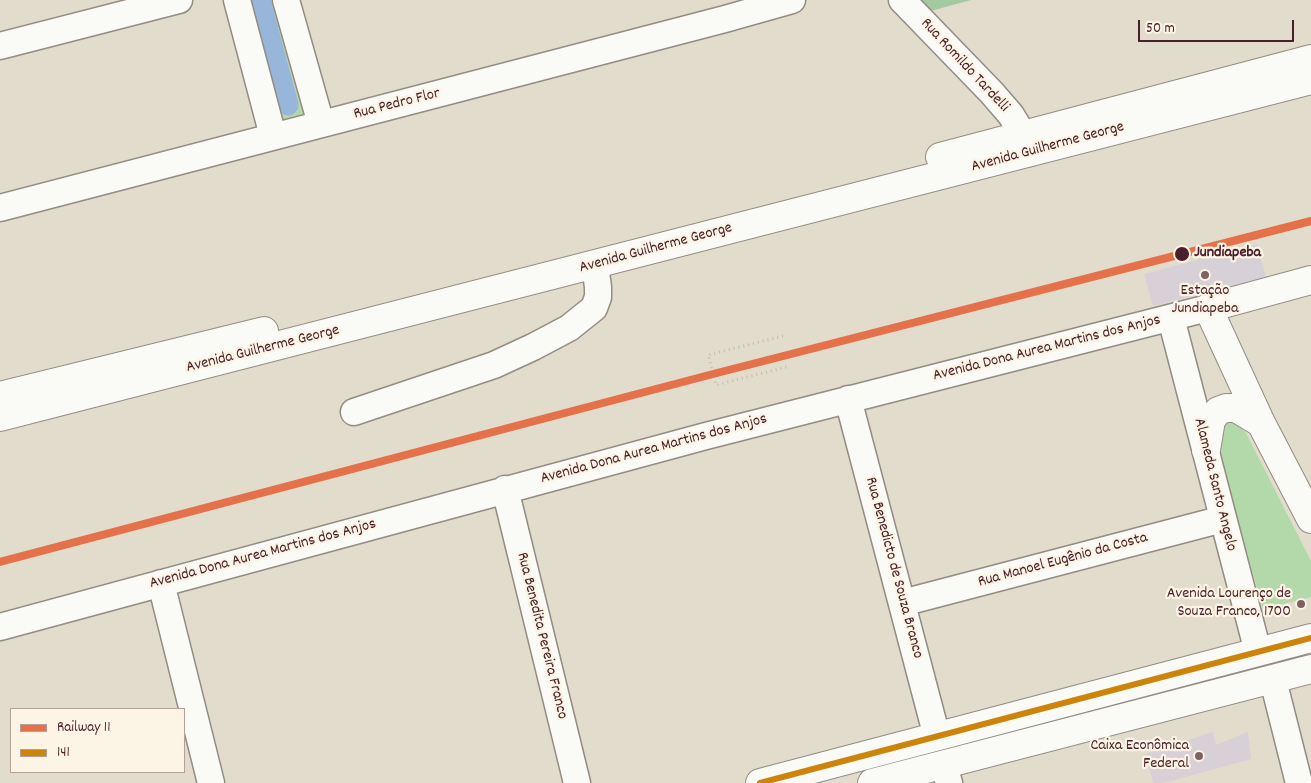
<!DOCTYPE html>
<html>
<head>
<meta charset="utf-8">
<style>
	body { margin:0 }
	#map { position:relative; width:1311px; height:783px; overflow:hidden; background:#e1dccb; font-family:Dekko,sans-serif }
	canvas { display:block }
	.legend { position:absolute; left:10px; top:708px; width:175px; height:65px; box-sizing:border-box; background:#fcf5e5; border:1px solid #b59f9b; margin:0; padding:6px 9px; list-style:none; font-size:15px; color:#4a1f2b }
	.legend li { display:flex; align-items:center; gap:10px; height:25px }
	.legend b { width:25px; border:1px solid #b59f9b }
	.scale { position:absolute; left:1138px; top:20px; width:156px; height:22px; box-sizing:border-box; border:2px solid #4a1f2b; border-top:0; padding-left:6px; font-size:15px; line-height:18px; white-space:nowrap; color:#4a1f2b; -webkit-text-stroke:4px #fcf5e5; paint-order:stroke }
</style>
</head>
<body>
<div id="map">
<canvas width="1311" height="783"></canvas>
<ul class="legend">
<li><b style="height:6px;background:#e4714a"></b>Railway 11</li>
<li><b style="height:6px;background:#cc840b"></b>141</li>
</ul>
<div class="scale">50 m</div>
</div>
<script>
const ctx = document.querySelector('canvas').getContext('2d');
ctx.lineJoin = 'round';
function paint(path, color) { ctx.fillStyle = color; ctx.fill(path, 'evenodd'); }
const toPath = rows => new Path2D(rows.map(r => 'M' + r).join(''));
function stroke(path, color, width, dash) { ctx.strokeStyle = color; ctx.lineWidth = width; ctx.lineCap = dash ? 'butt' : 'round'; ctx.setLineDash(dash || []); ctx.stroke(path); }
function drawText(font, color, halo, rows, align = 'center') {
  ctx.font = font + ' Dekko,sans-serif'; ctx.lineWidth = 4.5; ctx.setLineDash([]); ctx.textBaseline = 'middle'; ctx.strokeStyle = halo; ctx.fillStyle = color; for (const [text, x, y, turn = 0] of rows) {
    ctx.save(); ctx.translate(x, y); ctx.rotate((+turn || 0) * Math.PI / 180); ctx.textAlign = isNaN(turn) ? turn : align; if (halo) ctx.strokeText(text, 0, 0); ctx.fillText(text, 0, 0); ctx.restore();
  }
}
paint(toPath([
	[245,0,275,0,304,114,300,120,282,124],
	[1230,422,1238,424,1246,433,1311,561,1311,597,1263,609,1219,455,1220,427]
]), '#b3d9ab');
paint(toPath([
	[916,0,971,0,927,12]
]), '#a4c89f');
stroke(toPath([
	[260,0,288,105]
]), '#97b6da', 21);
paint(toPath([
	[1257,244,1266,277,1153,306,1144,274],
	[1213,732,1216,745,1248,732,1251,759,1163,783,1153,783,1146,754]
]), '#d8d0d7');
const minor = toPath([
	[237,0,273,136],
	[286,0,321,124],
	[902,0,992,93,1011,115,1023,135,1029,153],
	[0,46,179,0],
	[0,208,725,19,792,0],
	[1171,318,1258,652],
	[848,399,937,737],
	[354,412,494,365,533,347,569,328,594,308,598,297,598,287,595,265],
	[505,489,577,783],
	[161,583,211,783],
	[902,603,1223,519],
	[0,627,706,436,1208,308],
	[1273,680,1299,783],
	[944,765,949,783]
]);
const major = toPath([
	[940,157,1311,59],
	[1311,280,1208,308,1261,423,1311,519],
	[0,396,264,331],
	[0,417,1311,80],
	[1206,450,1211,420,1218,411,1226,408,1236,408,1261,423]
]);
const highway = toPath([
	[760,783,1311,638],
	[872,783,1311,669]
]);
stroke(minor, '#958b84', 29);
stroke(major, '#958b84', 30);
stroke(highway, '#958b84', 30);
stroke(toPath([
	[783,336,708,355,713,374,716,385,790,366]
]), '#c1bcba', 3, [1, 4]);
stroke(minor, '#fafaf7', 26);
stroke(major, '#fafaf7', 28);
stroke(highway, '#fafaf7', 28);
stroke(toPath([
	[760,783,1311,638]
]), '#cc840b', 6);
stroke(toPath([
	[0,562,713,374,1311,221]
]), '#e4714a', 8);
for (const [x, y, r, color] of [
	[1182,254,8,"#4a1f2b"],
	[1205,275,5,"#7f6163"],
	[1301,604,5,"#7f6163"],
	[1199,756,5,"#7f6163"]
]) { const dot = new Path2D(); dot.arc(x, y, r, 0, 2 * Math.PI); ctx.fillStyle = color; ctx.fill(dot); stroke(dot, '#fcf5e5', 2); }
drawText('16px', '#4a1f2b', '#fcf5e5', [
	["Rua Romildo Tardelli",964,66,47],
	["Rua Pedro Flor",397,105,-14],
	["Avenida Guilherme George",1048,148,-15],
	["Avenida Guilherme George",656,249,-15],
	["Avenida Dona Aurea Martins dos Anjos",1047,349,-14],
	["Avenida Guilherme George",263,350,-14],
	["Avenida Dona Aurea Martins dos Anjos",654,450,-15],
	["Alameda Santo Angelo",1214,485,76],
	["Avenida Dona Aurea Martins dos Anjos",263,555,-15],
	["Rua Manoel Eugênio da Costa",1063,561,-15],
	["Rua Benedicto de Souza Branco",893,568,75],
	["Rua Benedita Pereira Franco",541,636,76]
]);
drawText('bold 16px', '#4a1f2b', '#fcf5e5', [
	["Jundiapeba",1194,254]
], 'left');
drawText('16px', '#4a1f2b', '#fcf5e5', [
	["Estação",1205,292,"center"],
	["Jundiapeba",1205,310,"center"],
	["Avenida Lourenço de",1291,595],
	["Souza Franco, 1700",1291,613],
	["Caixa Econômica",1189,747],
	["Federal",1189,765]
], 'right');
</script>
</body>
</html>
